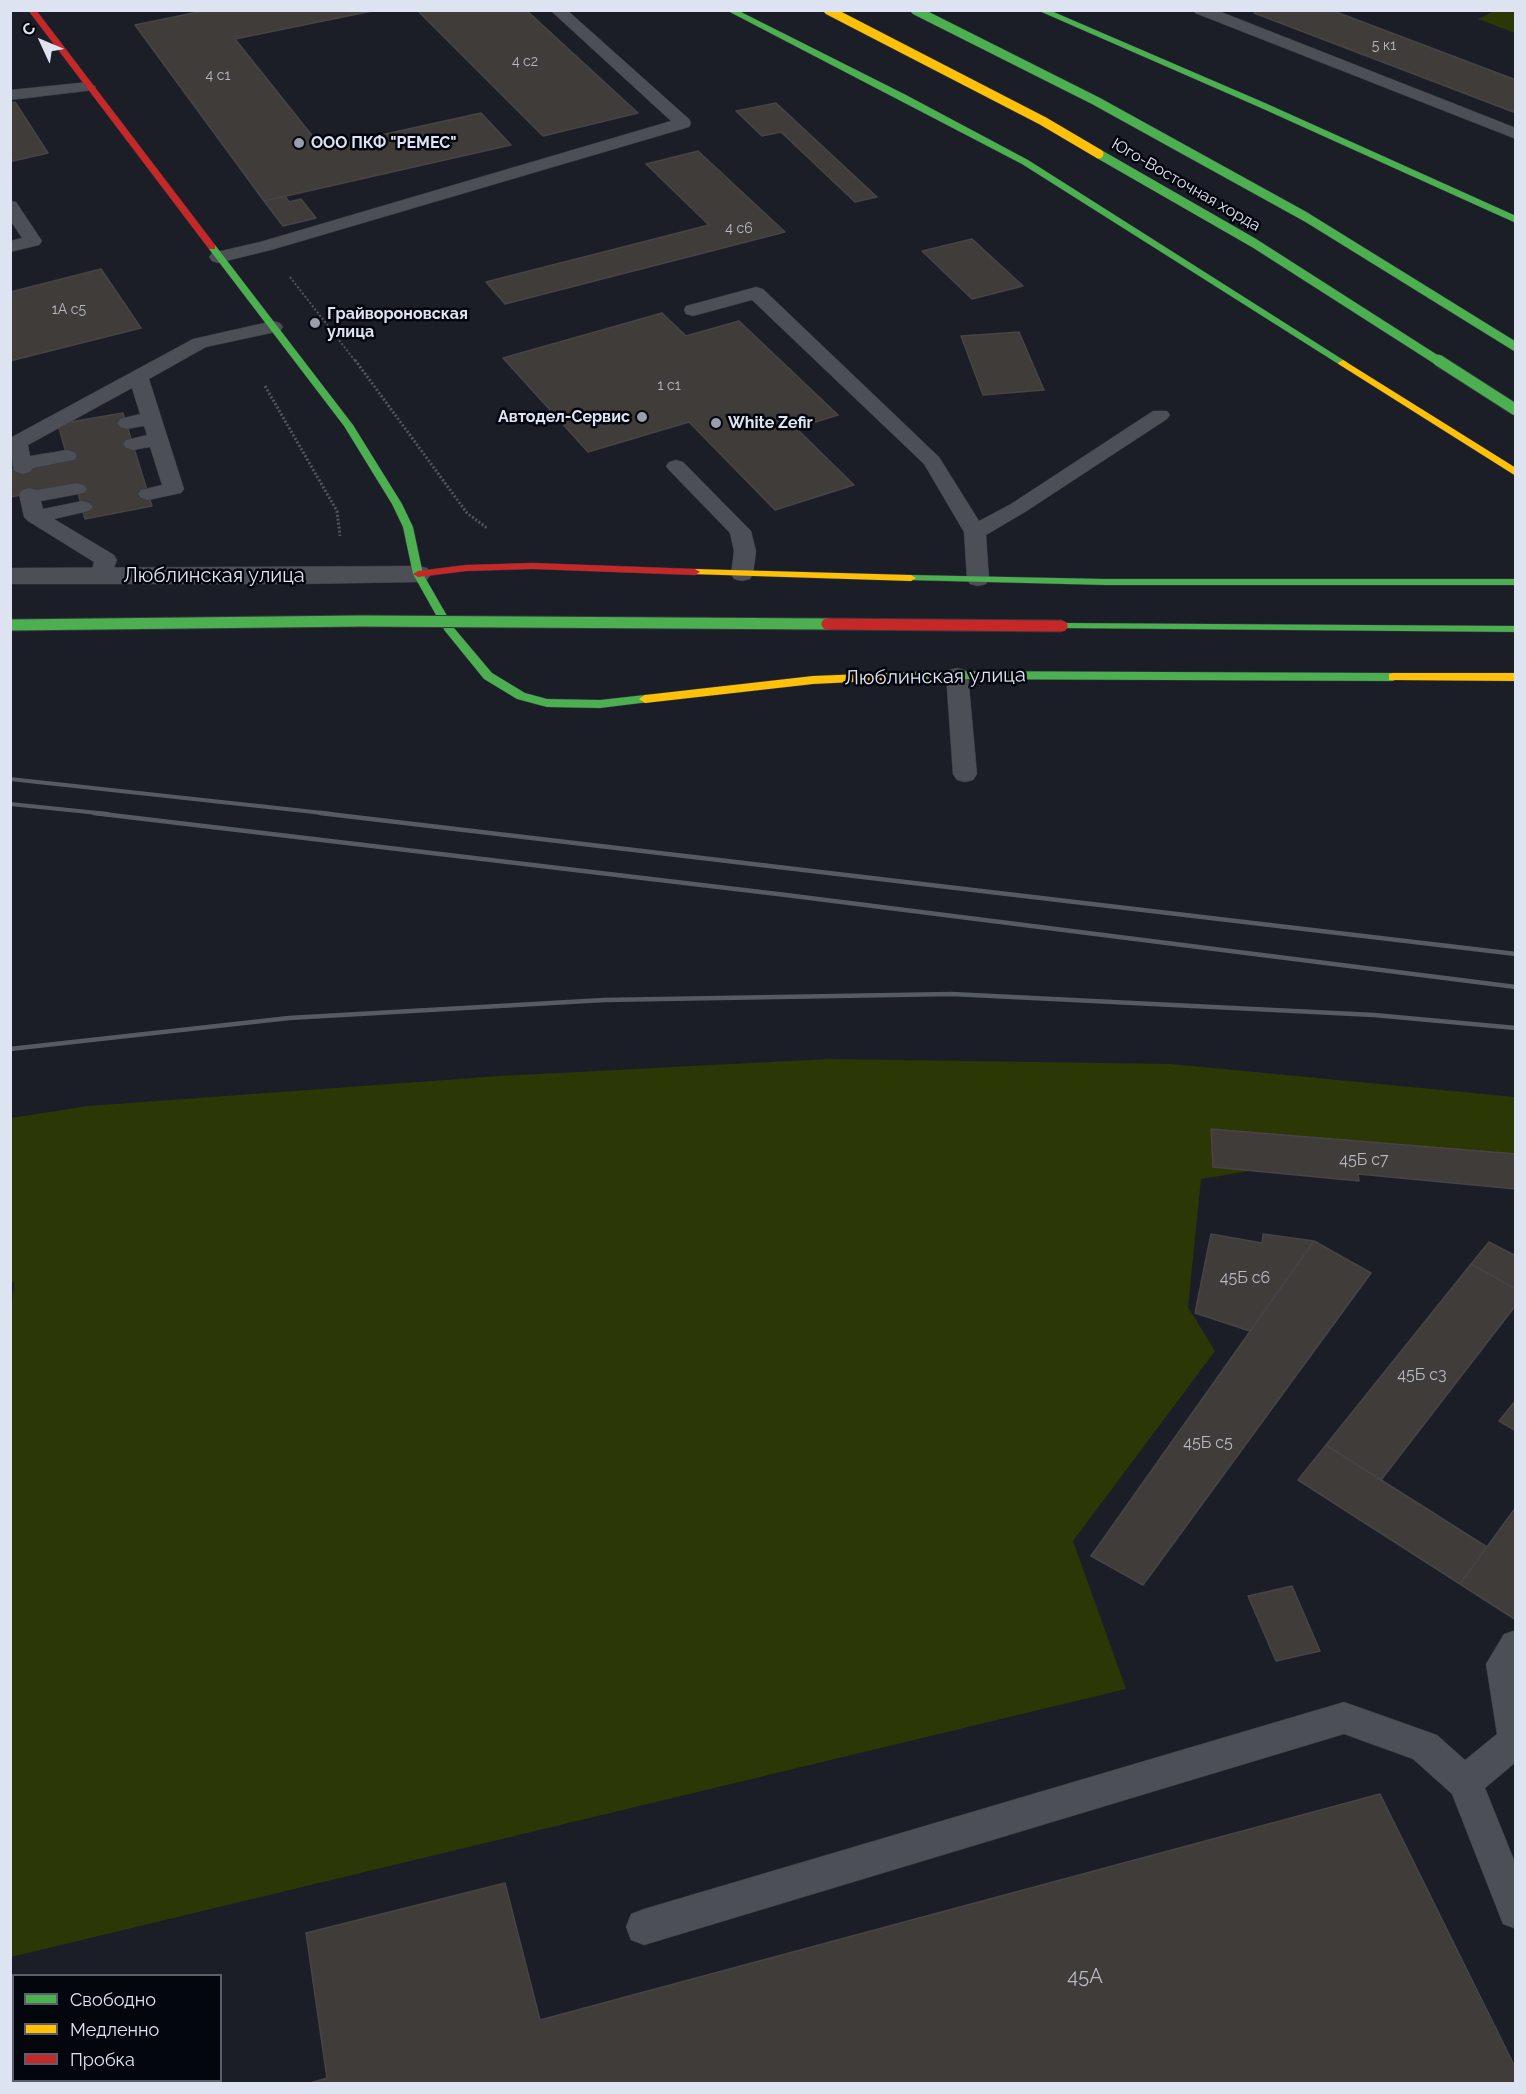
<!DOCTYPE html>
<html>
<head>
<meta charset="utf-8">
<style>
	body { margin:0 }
	#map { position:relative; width:1526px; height:2094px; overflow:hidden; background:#1b1e27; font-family:Raleway,sans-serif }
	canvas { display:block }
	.frame { position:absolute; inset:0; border:12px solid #dee3f1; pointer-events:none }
	.legend { position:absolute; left:12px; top:1974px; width:210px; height:108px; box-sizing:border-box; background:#04060d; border:2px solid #5b5e68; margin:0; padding:8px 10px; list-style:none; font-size:18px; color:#dee3f1 }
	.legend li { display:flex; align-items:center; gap:12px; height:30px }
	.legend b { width:30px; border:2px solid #5b5e68 }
	.north { position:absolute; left:12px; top:12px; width:60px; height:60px; -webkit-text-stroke:4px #04060d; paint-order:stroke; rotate:314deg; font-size:16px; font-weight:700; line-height:24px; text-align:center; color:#dee3f1 }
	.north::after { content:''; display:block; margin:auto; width:21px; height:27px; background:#dee3f1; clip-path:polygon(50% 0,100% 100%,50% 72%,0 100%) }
</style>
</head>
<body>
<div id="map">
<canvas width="1526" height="2094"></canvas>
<div class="frame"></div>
<ul class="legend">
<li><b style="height:8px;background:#4caf50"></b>Свободно</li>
<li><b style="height:8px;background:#ffc107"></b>Медленно</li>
<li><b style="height:8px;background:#c62828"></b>Пробка</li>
</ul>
<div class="north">С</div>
</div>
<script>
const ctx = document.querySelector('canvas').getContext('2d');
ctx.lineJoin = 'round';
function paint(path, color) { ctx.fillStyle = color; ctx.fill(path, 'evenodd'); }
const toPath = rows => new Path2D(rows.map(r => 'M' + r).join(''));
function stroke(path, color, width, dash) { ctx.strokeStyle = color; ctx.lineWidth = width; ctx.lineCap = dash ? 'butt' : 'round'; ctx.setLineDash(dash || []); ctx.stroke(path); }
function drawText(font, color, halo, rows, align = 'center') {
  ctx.font = font + ' Raleway,sans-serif'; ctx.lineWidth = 5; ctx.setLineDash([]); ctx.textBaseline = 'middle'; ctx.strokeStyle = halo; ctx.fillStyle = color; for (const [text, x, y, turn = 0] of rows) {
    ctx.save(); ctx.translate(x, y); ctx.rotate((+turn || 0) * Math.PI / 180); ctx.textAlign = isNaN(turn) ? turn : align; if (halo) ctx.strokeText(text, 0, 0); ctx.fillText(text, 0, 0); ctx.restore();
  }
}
paint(toPath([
	[1494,11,1515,11,1515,33,1478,19],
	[829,1059,1171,1064,1515,1097,1515,1175,1335,1157,1201,1179,1188,1307,1215,1351,1073,1541,1126,1689,11,1957,10,1326,14,1282,11,1282,11,1118,88,1106,500,1076]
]), '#2b3705');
const building = toPath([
	[208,10,377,10,235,39,322,148,481,113,511,145,264,201,135,25,208,10],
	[417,10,526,10,638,113,543,136,417,10],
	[1258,10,1331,10,1516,80,1516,113,1254,13,1258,10],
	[15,102,48,153,13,161,10,156,10,103,15,102],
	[776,103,877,197,855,202,781,132,762,136,736,111,776,103],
	[698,151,785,232,505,304,486,282,709,225,646,164,698,151],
	[285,196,289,202,301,199,316,218,283,226,264,201,285,196],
	[972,239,997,262,1023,286,972,299,922,251,972,239],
	[101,269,141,328,10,361,10,292,101,269],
	[662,313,686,336,739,321,838,415,796,428,854,485,775,510,689,422,588,452,503,358,662,313],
	[1019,332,1044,390,983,395,961,336,1019,332],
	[123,413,152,506,85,519,76,485,10,497,10,470,68,460,58,424,123,413],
	[1211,1129,1516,1154,1516,1189,1358,1174,1359,1181,1213,1167,1211,1129],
	[1211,1234,1262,1243,1263,1234,1314,1241,1250,1331,1195,1313,1211,1234],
	[1314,1241,1371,1273,1143,1585,1091,1556,1314,1241],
	[1489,1242,1516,1256,1516,1289,1471,1264,1489,1242],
	[1471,1264,1516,1289,1516,1305,1381,1480,1326,1445,1471,1264],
	[1516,1400,1516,1431,1499,1421,1516,1400],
	[1326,1445,1487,1547,1460,1584,1298,1480,1326,1445],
	[1516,1507,1516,1620,1460,1584,1516,1507],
	[1292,1586,1320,1651,1276,1661,1248,1596,1292,1586],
	[1380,1794,1516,2069,1516,2084,307,2084,327,2078,306,1933,505,1883,540,2020,1380,1794]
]);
paint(building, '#403c3a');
stroke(building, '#464445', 1.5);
const lane = toPath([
	[550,10,567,10,689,119,691,123,689,127,271,250,218,263,212,261,209,257,212,253,260,242,671,121,550,10],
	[1194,10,1216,10,1516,128,1516,139,1195,13,1194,10],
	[88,82,96,87,94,90,10,100,10,90,88,82],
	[10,201,16,202,42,241,39,245,10,252,10,241,22,238,10,220,10,201],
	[756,287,763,289,939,457,979,521,1011,504,1153,411,1167,411,1170,415,1167,419,1025,512,986,535,989,579,986,584,978,586,970,584,967,579,964,532,924,464,752,300,693,316,686,314,684,310,686,306,756,287],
	[273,321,280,323,283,327,280,331,206,347,149,379,184,489,181,493,148,500,141,498,138,494,141,490,162,485,150,447,133,450,126,448,123,444,126,440,147,435,144,426,127,429,120,427,117,423,120,419,140,414,132,388,28,445,30,456,67,450,74,452,77,456,74,460,33,468,30,472,23,474,16,472,13,468,10,438,193,339,273,321],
	[676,460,683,462,751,531,756,551,753,574,750,579,742,581,734,579,731,574,734,551,730,533,669,470,666,466,669,462,676,460],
	[77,483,84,485,87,489,84,493,41,501,43,509,82,501,89,503,93,507,89,511,54,519,114,555,117,560,109,581,101,583,93,581,90,576,94,562,28,521,24,517,19,494,22,490,29,488,36,490,77,483],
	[957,668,965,670,968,675,977,774,973,780,965,782,957,780,953,774,946,675,949,670,957,668],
	[1516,1630,1516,1762,1485,1788,1516,1865,1516,1929,1503,1924,1452,1794,1413,1759,1344,1734,644,1945,631,1940,626,1927,631,1914,644,1909,1344,1702,1437,1735,1465,1760,1497,1734,1486,1664,1504,1634,1516,1630]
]);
const street = toPath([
	[418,566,427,568,431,574,427,580,418,582,299,584,10,584,10,568,418,566]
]);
const fast = toPath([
	[726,10,737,10,906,95,1028,160,1348,363,1340,365,1022,164,726,10],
	[1037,10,1049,10,1265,103,1516,216,1516,223,1259,107,1037,10],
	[209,245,215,245,353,425,402,504,413,527,423,574,454,628,492,673,525,693,547,699,600,700,645,695,649,696,651,699,649,702,600,708,547,707,517,699,484,679,445,631,413,574,403,527,392,504,344,426,209,249,209,245],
	[911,575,1105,579,1516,579,1516,585,1105,585,907,580,907,576,911,575],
	[1062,623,1516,626,1516,632,1058,628,1056,626,1062,623],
	[933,671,1393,673,1399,677,1393,681,933,679,888,681,882,677,888,673,933,671]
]);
const slow = toPath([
	[1343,360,1516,468,1516,476,1340,365,1338,363,1343,360],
	[695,569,911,575,916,578,911,581,691,574,691,570,695,569],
	[888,673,892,674,892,680,813,684,645,703,639,699,645,695,813,676,888,673],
	[1393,673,1516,673,1516,681,1389,680,1389,674,1393,673]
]);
const jam = toPath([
	[28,10,36,10,215,245,215,249,209,249,28,10],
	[533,563,695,569,700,572,695,575,533,569,466,571,418,577,413,574,418,571,466,565,533,563]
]);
stroke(lane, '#363841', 1);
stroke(street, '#363841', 1);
stroke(fast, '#363841', 1);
stroke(slow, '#363841', 1);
stroke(jam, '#363841', 1);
stroke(toPath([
	[290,277,356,362]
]), '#52555d', 2, [2, 2]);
stroke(toPath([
	[355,360,467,513,487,528],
	[265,386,337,511,340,536]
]), '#52555d', 3, [2, 2]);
paint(lane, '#4d4f57');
paint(street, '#4d4f57');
paint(fast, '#4caf50');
paint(slow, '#ffc107');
paint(jam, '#c62828');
stroke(toPath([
	[10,779,332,814],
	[10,804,108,814]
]), '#565a62', 4);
stroke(toPath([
	[94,813,786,895,1516,987],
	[320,813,1516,954],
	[10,1049,289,1018,604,1000,952,994,1374,1015,1516,1028]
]), '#565a62', 4.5);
const fastBridgeFar1 = toPath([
	[915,10,1096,101,1306,217,1516,347],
	[1099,154,1254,243,1440,362]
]);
const fastBridge = toPath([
	[1438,360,1516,410],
	[10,625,361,621,827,624]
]);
const slowBridge = toPath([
	[828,10,1043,121,1099,154]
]);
const jamBridge = toPath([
	[827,624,1062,626]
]);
stroke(fastBridgeFar1, '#363841', 10, []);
stroke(fastBridge, '#363841', 13, []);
stroke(slowBridge, '#363841', 10, []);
stroke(jamBridge, '#363841', 13, []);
stroke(fastBridgeFar1, '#4caf50', 9);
stroke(fastBridge, '#4caf50', 11);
stroke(slowBridge, '#ffc107', 9);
stroke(jamBridge, '#c62828', 11);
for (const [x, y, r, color] of [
	[299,143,6,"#9a9eaa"],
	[315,323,6,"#9a9eaa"],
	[642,417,6,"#9a9eaa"],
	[716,423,6,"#9a9eaa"]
]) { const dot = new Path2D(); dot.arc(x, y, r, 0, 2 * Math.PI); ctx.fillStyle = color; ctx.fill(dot); stroke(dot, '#04060d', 2); }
drawText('14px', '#b6b9c3', null, [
	["5 к1",1384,46],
	["4 с2",525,62],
	["4 с1",218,76],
	["4 с6",739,229],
	["1А с5",69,310],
	["1 с1",669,386]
]);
drawText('bold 16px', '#dee3f1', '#04060d', [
	["ООО ПКФ \"РЕМЕС\"",311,143],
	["Грайвороновская",327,314],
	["улица",327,332],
	["Автодел-Сервис",630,417,"right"],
	["White Zefir",728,423]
], 'left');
drawText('16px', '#dee3f1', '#04060d', [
	["Юго-Восточная хорда",1186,185,30]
]);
drawText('16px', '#b6b9c3', null, [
	["45Б с7",1364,1160],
	["45Б с6",1245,1278],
	["45Б с3",1422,1375],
	["45Б с5",1208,1443]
]);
drawText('20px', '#dee3f1', '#04060d', [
	["Люблинская улица",214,576],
	["Люблинская улица",935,677,-1]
]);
drawText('20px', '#b6b9c3', null, [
	["45А",1085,1977]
]);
</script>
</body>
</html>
